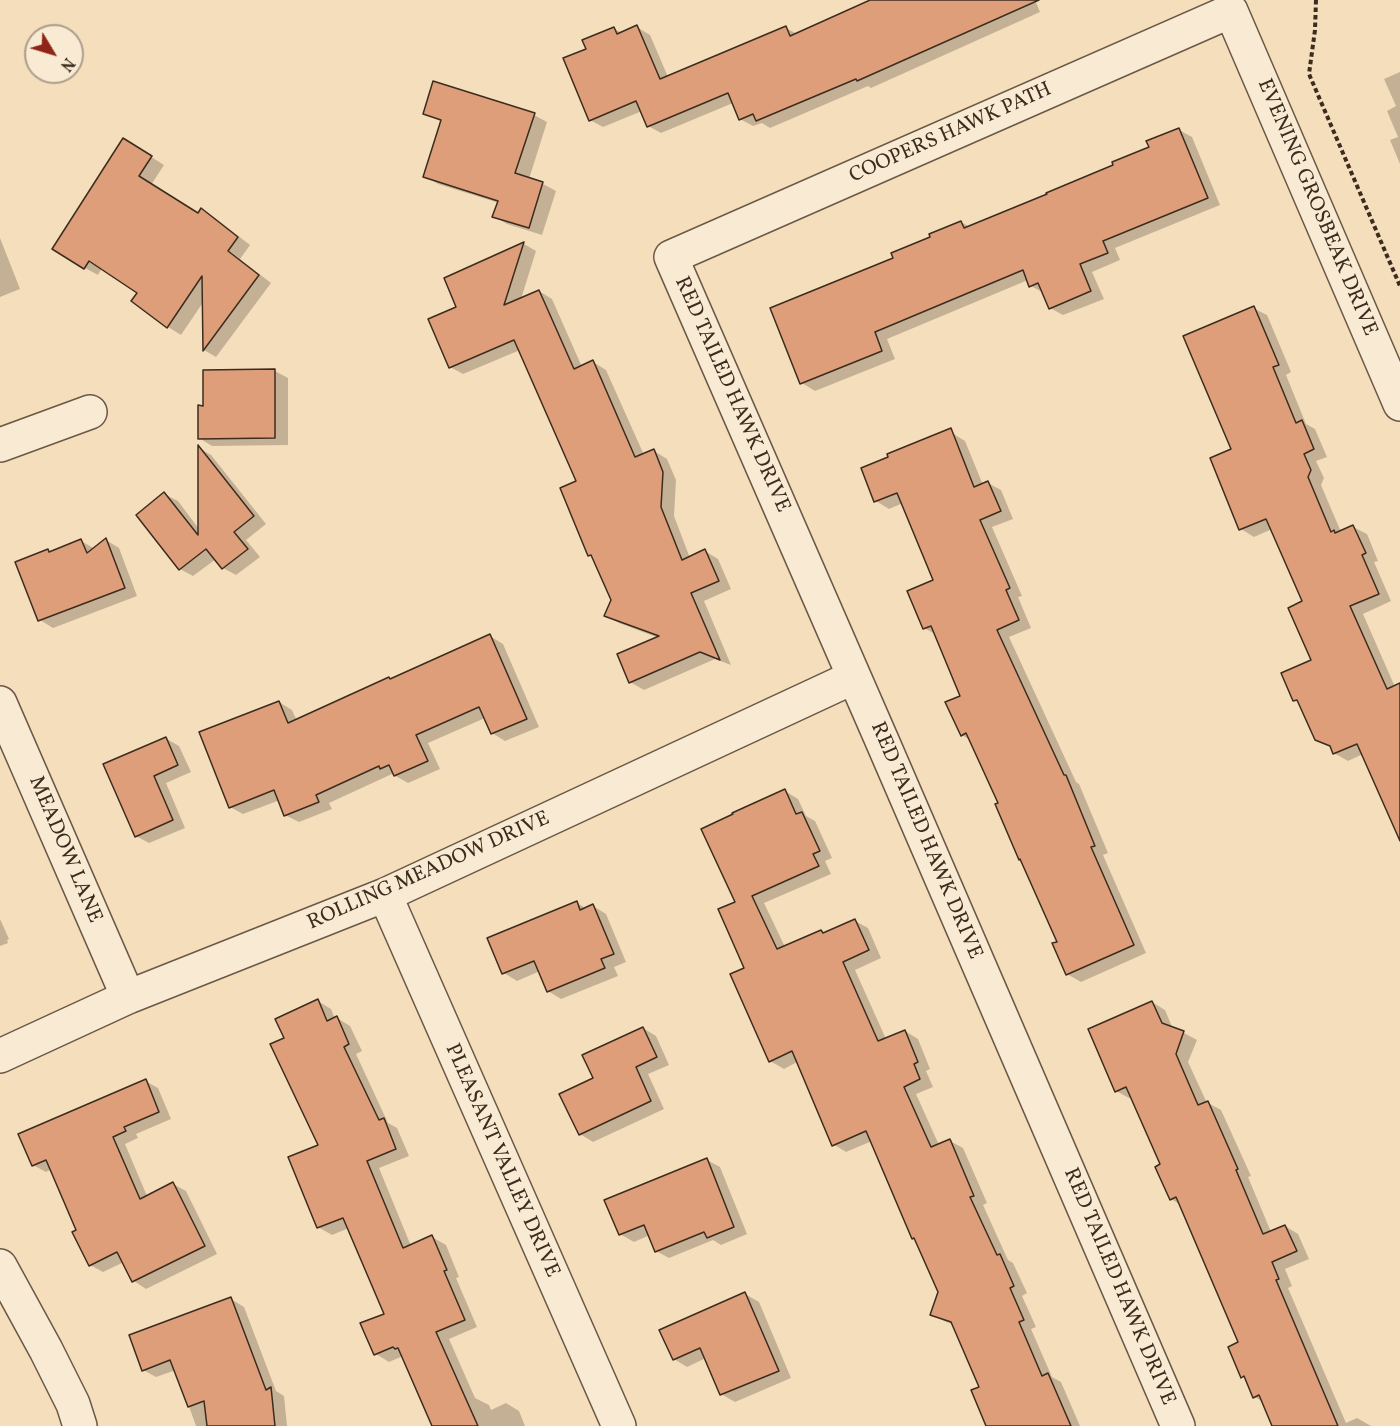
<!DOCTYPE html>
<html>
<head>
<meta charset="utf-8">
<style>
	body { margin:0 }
	#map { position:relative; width:1400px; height:1426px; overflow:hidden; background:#f5debb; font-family:Vollkorn,serif }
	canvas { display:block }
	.north { position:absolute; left:24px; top:24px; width:60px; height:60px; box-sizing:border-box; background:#f8ead3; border:2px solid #ad9e8b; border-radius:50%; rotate:128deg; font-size:16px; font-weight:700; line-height:24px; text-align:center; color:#3c2c1f }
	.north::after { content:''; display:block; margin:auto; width:21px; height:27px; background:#8f2418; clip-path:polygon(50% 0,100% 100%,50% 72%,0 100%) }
</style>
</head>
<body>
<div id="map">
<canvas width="1400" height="1426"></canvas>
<div class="north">N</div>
</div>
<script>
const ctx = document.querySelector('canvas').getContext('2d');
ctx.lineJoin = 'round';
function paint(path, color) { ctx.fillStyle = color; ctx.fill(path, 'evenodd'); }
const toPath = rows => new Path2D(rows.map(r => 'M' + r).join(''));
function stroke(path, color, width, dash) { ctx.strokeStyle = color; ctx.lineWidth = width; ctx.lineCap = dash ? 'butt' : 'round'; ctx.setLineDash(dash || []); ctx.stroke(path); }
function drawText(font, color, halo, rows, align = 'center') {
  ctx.font = font + ' Vollkorn,serif'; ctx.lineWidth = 6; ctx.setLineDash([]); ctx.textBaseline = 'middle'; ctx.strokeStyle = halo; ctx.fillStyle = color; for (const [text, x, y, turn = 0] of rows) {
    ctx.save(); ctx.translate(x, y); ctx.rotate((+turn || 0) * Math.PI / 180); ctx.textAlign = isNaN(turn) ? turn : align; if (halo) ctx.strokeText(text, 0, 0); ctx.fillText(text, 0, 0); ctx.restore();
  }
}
paint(toPath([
	[874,0,1035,0,1040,12,871,88,868,86,770,128,762,123,753,126,740,119,733,103,661,133,648,126,642,111,603,127,590,120,587,49,613,28,622,33,637,27,650,35,668,77,786,28,797,34],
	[1400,72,1400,164,1390,140,1398,137,1387,111,1396,106,1384,79],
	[425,113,534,115,547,122,529,179,543,184,556,191,542,235,507,224,494,216,499,203,438,184,425,176,442,122],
	[1179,130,1192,137,1220,205,1115,248,1120,260,1092,272,1104,299,1063,315,1050,308,1044,293,1031,286,1028,280,887,339,895,359,815,391,802,383,772,309,895,259,961,222,970,227,1115,166,1151,148],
	[137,148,164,165,151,185,199,215,202,210,215,218,250,245,240,259,271,283,216,357,204,350,204,301,181,335,168,327,133,301,140,293,102,268,98,275,85,268],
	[0,238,20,289,0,297],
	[524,244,536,251,521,299,539,291,552,299,582,367,593,362,606,370,644,455,654,451,667,459,676,480,674,516,690,558,705,551,718,559,731,589,704,601,731,665,715,659,644,690,630,682,659,638,619,623,606,615,613,600,594,558,589,555,578,482,520,350,463,374,450,367,458,307,446,279],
	[1253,308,1267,315,1291,372,1286,375,1306,424,1315,429,1327,457,1316,461,1324,478,1321,485,1341,532,1353,527,1367,534,1378,561,1374,562,1391,601,1363,614,1395,687,1400,685,1400,837,1363,754,1348,761,1334,753,1332,748,1316,739,1301,704,1295,700,1313,661,1304,602,1272,529,1254,537,1241,529,1233,450],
	[275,371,288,378,288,445,212,446,199,438,204,407],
	[952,433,965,441,983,485,988,483,1001,490,1013,519,992,527,1022,596,1018,597,1031,628,1009,637,1076,782,1079,784,1108,853,1103,855,1146,953,1081,982,1067,974,1059,942,1023,861,1020,859,997,805,1000,804,970,740,962,735,962,696,937,635,924,628,935,581,903,503,889,509,876,501],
	[199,448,211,455,266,524,246,540,260,557,236,575,223,568,216,559,193,576,180,569,164,494,178,501,199,529],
	[106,540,119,548,137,596,53,628,40,620,48,551,51,553,81,541,95,549],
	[490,636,503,644,539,727,505,741,492,733,485,718,428,743,440,769,408,783,392,774,329,803,332,809,299,822,285,815,280,800,243,814,230,807,279,702,292,710,297,721],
	[165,738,179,746,191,772,166,783,185,828,149,843,136,836,105,764],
	[785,791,798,799,806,816,815,821,832,858,825,861,831,874,764,903,785,947,821,932,826,934,855,921,868,928,881,958,855,970,886,1039,905,1031,918,1039,930,1069,926,1071,933,1087,916,1094,939,1145,950,1141,963,1148,987,1203,983,1205,1008,1260,1013,1263,1027,1293,1022,1296,1036,1327,1031,1329,1052,1377,1061,1382,1080,1426,988,1426,981,1387,954,1325,944,1321,931,1314,940,1292,916,1240,914,1238,872,1141,846,1152,833,1144,797,1062,784,1069,770,1061,746,969,737,902],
	[577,903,587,909,593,906,606,914,626,962,614,967,618,976,561,999,548,991,540,971,517,981,504,973],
	[0,919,9,939,7,940,8,943,0,946],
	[318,1001,331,1009,335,1019,337,1018,350,1026,362,1051,356,1054,388,1123,397,1128,409,1156,379,1168,411,1246,432,1237,446,1245,459,1277,456,1278,477,1327,449,1339,475,1398,489,1405,491,1410,506,1403,519,1411,525,1426,433,1426,403,1356,389,1362,376,1354,386,1315,349,1228,332,1235,318,1227,320,1146,286,1039],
	[1152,1002,1165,1010,1173,1029,1184,1033,1197,1040,1188,1062,1207,1103,1208,1103,1221,1110,1251,1176,1248,1177,1271,1232,1285,1226,1298,1234,1309,1259,1285,1269,1292,1286,1288,1288,1346,1423,1357,1418,1371,1426,1274,1426,1263,1402,1255,1397,1247,1379,1242,1377,1240,1343,1181,1205,1171,1199,1162,1165,1132,1097,1129,1098,1116,1091],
	[643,1028,656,1036,669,1065,648,1074,664,1109,593,1142,580,1134,595,1079],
	[145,1081,158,1088,171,1119,136,1134,138,1138,125,1144,147,1196,173,1184,186,1191,217,1254,146,1289,134,1281,124,1262,103,1272,90,1265,52,1169,46,1172,33,1165],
	[707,1160,720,1167,747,1234,721,1245,713,1240,669,1258,656,1251,650,1235,634,1242,620,1234],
	[745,1294,759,1302,791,1378,735,1402,721,1394,706,1358,687,1367,674,1359],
	[231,1299,244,1307,276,1391,284,1396,287,1426,196,1426,176,1370,156,1377,143,1370]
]), '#0003');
const building = toPath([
	[870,0,1039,0,857,81,856,79,756,121,753,114,739,120,728,93,647,127,636,101,589,121,563,58,586,49,582,40,614,27,617,34,637,25,660,79,786,26,790,36,870,0],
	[433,81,535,113,515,173,543,182,529,228,492,217,498,201,423,177,441,120,423,114,433,81],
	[1179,128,1208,198,1103,241,1108,253,1080,264,1091,291,1049,309,1038,283,1029,287,1023,270,875,332,882,351,800,384,770,308,893,258,891,253,930,237,929,234,961,221,964,228,1047,194,1046,193,1113,165,1112,162,1149,147,1146,141,1179,128],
	[123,138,152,156,139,176,198,213,201,208,238,237,228,251,259,275,203,351,202,276,167,328,131,301,137,293,89,261,84,269,52,249,123,138],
	[524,242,504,305,539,290,574,369,593,360,635,457,654,449,663,472,661,507,682,560,705,549,719,581,691,593,720,660,700,652,629,683,617,654,659,636,604,616,611,600,591,555,588,556,560,488,576,481,514,340,449,368,428,319,456,307,444,278,524,242],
	[1254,306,1279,365,1273,367,1296,423,1302,420,1314,449,1304,454,1311,470,1308,477,1331,532,1334,530,1335,533,1353,525,1366,553,1362,555,1379,594,1350,606,1387,689,1400,683,1400,841,1357,744,1333,754,1330,746,1315,740,1297,700,1293,701,1281,673,1311,660,1288,608,1302,601,1266,519,1239,530,1210,458,1231,449,1183,336,1254,306],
	[275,369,275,438,198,439,198,405,203,406,203,370,275,369],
	[951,428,974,487,988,481,1001,511,980,520,1010,588,1006,590,1019,620,997,630,1064,775,1066,775,1095,846,1091,847,1134,945,1066,975,1052,943,1057,942,1020,859,1019,860,995,804,998,803,966,733,961,736,945,702,960,696,931,626,923,629,907,591,933,580,897,493,874,502,861,468,888,457,887,454,951,428],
	[198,445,254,516,234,532,248,549,222,569,206,549,179,570,136,515,164,492,198,535,198,445],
	[106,538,125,588,38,621,15,562,48,549,49,552,81,539,87,553,106,538],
	[490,634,527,719,491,734,479,707,416,735,428,761,394,776,389,765,380,769,379,766,316,795,319,802,284,816,274,790,229,808,199,732,279,701,288,723,389,677,390,679,490,634],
	[166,737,178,765,154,776,173,820,135,837,103,764,166,737],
	[785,789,796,814,802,812,820,851,813,854,819,866,752,896,777,949,821,930,823,933,855,919,869,950,843,962,878,1041,905,1030,918,1062,914,1064,920,1079,904,1087,931,1147,950,1139,974,1196,970,1197,997,1255,1000,1254,1014,1286,1010,1288,1024,1320,1019,1322,1042,1376,1048,1373,1071,1426,986,1426,971,1390,979,1387,951,1322,930,1315,938,1292,914,1238,912,1239,866,1131,832,1146,792,1051,769,1062,730,974,744,968,718,909,735,902,701,829,733,814,732,813,785,789],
	[577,901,580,910,593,904,614,954,601,959,605,968,547,992,534,961,502,974,487,938,577,901],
	[318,999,327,1021,337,1016,349,1044,344,1047,379,1120,384,1118,396,1149,367,1161,403,1248,432,1235,447,1270,444,1271,465,1320,436,1332,478,1426,432,1426,398,1348,395,1349,393,1347,374,1355,360,1323,384,1314,343,1218,317,1228,288,1157,318,1145,270,1044,284,1038,275,1019,318,999],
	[1152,1001,1162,1023,1184,1031,1176,1054,1198,1105,1208,1101,1238,1169,1236,1170,1263,1234,1285,1225,1297,1251,1272,1262,1279,1279,1276,1280,1338,1426,1272,1426,1259,1395,1253,1398,1244,1376,1241,1378,1228,1347,1238,1342,1176,1197,1170,1200,1155,1167,1160,1164,1126,1087,1115,1092,1088,1029,1152,1001],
	[643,1027,657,1057,636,1067,651,1101,579,1135,559,1094,593,1078,582,1055,643,1027],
	[146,1079,159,1112,124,1127,126,1131,113,1137,140,1199,173,1182,205,1246,132,1282,117,1252,89,1266,72,1232,76,1230,46,1160,32,1166,18,1134,146,1079],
	[707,1158,734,1227,707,1238,704,1232,655,1252,644,1225,619,1235,604,1200,707,1158],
	[745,1292,779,1371,720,1395,700,1348,673,1360,659,1330,745,1292],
	[231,1297,266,1390,271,1387,275,1426,207,1426,204,1401,188,1407,170,1360,142,1371,129,1335,231,1297]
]);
paint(building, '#de9e7a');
stroke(building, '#3c2c1f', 1.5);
const street = toPath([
	[0,445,90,412],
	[0,703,128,997],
	[385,895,619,1426],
	[0,1056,128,997,385,895,854,677],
	[0,1266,46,1350,73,1404,80,1426],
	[1178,1426,883,743,671,257,1231,11,1400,404]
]);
stroke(street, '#6a5846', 36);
stroke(toPath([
	[1316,0,1315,30,1309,74,1400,286]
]), '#3c2c1f', 4, [4.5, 3]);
stroke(street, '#f8ead3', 33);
drawText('21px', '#3c2c1f', '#f8ead3', [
	["COOPERS HAWK PATH",951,134,-24],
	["EVENING GROSBEAK DRIVE",1316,208,67],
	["RED TAILED HAWK DRIVE",731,395,66],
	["RED TAILED HAWK DRIVE",925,841,67],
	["MEADOW LANE",64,850,67],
	["ROLLING MEADOW DRIVE",429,872,-24],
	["PLEASANT VALLEY DRIVE",501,1161,66],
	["RED TAILED HAWK DRIVE",1118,1287,67]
]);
</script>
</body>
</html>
